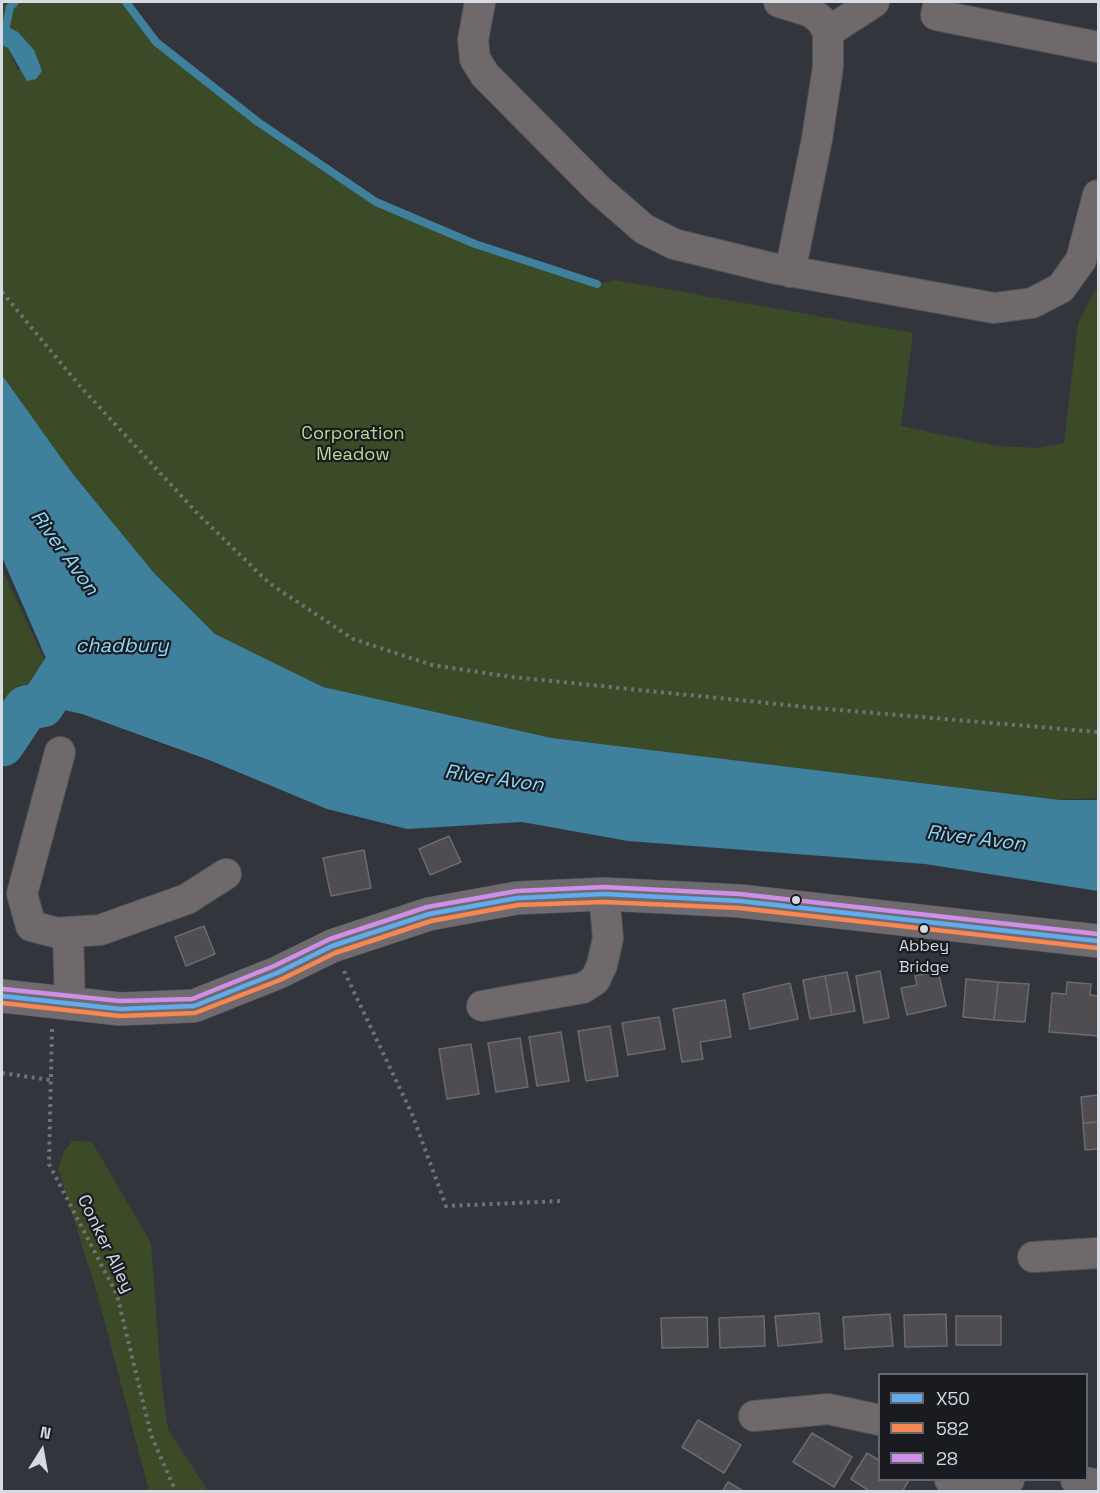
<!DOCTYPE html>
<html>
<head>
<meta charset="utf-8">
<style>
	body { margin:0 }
	#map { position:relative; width:1100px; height:1493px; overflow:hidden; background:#32353c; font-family:"Space Grotesk",sans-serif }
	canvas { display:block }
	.frame { position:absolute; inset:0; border:3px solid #d6dae2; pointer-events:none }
	.legend { position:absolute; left:878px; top:1373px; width:210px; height:108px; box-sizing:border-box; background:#191b21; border:2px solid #65676e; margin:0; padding:8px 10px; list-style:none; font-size:18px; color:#d6dae2 }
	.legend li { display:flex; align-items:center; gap:12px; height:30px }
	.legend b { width:30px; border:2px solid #65676e }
	.north { position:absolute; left:12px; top:1421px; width:60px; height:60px; -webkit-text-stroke:4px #191b21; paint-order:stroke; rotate:11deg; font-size:16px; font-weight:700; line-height:24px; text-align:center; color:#d6dae2 }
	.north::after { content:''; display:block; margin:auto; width:21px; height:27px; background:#d6dae2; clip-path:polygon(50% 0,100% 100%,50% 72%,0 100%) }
</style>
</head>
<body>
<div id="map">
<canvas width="1100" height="1493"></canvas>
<div class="frame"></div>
<ul class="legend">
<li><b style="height:8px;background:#60acee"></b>X50</li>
<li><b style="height:8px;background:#f88751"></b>582</li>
<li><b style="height:8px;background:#ce8fe9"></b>28</li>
</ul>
<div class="north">N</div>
</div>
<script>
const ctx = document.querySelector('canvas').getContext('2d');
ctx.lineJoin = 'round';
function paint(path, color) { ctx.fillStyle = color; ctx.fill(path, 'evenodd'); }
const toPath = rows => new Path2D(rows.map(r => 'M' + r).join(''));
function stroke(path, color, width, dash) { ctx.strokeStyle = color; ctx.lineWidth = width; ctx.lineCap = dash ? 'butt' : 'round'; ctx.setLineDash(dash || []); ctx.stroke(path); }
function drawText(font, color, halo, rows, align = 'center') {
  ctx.font = font + ' "Space Grotesk",sans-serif'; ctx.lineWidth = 4.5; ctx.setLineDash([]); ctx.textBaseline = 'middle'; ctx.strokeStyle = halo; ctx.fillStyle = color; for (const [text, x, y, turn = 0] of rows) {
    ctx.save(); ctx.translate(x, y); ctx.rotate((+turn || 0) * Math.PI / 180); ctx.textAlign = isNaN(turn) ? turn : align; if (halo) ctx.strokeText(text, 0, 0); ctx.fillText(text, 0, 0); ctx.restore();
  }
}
paint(toPath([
	[2,2,126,2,156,42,258,122,376,202,475,244,597,284,616,280,913,333,901,426,997,446,1038,448,1064,443,1078,323,1094,292,1098,290,1098,798,1060,800,552,738,323,687,215,634,154,573,72,473,2,375,2,45,8,48,18,71,34,50,18,32,2,27],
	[2,569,46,663,42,705,26,708,2,744],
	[72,1141,92,1142,151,1243,161,1379,168,1429,208,1491,149,1491,97,1293,58,1169,64,1152]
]), '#3b4b28');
paint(toPath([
	[6,26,18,32,34,50,42,71,36,79,27,81,8,48,2,45,2,27],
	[2,375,72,473,154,573,215,634,323,687,552,738,1060,800,1098,800,1098,891,925,864,628,841,522,822,407,829,327,809,209,760,82,714,42,705,48,663,2,557]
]), '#3f819c');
stroke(toPath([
	[126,2,156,42,258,122,376,202,475,244,597,284],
	[6,26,10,7,15,2]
]), '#3f819c', 8);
stroke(toPath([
	[2,744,26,708,42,705,76,652]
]), '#3f819c', 45);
const building = toPath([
	[449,836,461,862,430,875,419,849,449,836],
	[364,850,371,888,331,896,323,858,364,850],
	[204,926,215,954,186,966,175,937,204,926],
	[880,971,889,1018,864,1023,856,976,880,971],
	[938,971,946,1006,907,1015,901,988,917,985,915,976,938,971],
	[847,972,855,1011,832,1015,825,976,847,972],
	[825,976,832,1015,810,1019,803,980,825,976],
	[966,979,998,982,994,1020,963,1017,966,979],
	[998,982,1029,984,1025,1022,994,1020,998,982],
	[1067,982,1091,984,1090,995,1098,996,1098,1036,1049,1032,1052,993,1066,994,1067,982],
	[790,983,798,1019,750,1029,743,994,790,983],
	[725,1000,731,1037,700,1042,703,1059,682,1062,673,1009,725,1000],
	[659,1017,665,1049,628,1055,622,1023,659,1017],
	[610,1026,618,1076,586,1081,578,1031,610,1026],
	[561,1032,569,1081,537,1086,529,1037,561,1032],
	[520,1038,528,1087,496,1092,488,1043,520,1038],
	[471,1044,479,1094,447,1099,439,1049,471,1044],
	[1098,1095,1098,1122,1083,1123,1081,1097,1098,1095],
	[1098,1122,1098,1149,1085,1150,1083,1123,1098,1122],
	[819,1313,822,1342,778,1346,775,1316,819,1313],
	[890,1314,893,1346,845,1349,843,1317,890,1314],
	[946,1314,947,1346,905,1347,904,1315,946,1314],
	[764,1316,765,1346,720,1348,719,1318,764,1316],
	[956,1316,1001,1316,1001,1345,956,1345,956,1316],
	[707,1317,708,1347,662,1348,661,1318,707,1317],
	[698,1420,741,1445,724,1473,682,1447,698,1420],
	[812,1433,852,1457,834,1487,793,1462,812,1433],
	[867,1453,880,1461,880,1480,909,1480,902,1492,871,1492,851,1479,867,1453],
	[728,1482,745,1492,722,1492,728,1482]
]);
paint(building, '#4f4d51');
stroke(building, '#6d6a6c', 1.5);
const minor = toPath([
	[480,2,473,40,475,59,485,75,598,189,644,229,674,244,772,268,994,308,1032,303,1061,288,1081,260,1098,195],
	[779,2,811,12,822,21,828,32,828,67,817,139,790,272],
	[939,2,936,15,1098,47],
	[828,32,874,2],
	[60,752,22,894,31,926,58,933,68,932],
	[70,1005,68,932,100,930,187,899,226,874],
	[482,1006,583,988,595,980,602,965,608,938,604,894],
	[1033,1257,1098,1253],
	[754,1416,828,1409,880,1420],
	[950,1480,961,1492],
	[1076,1480,1098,1485],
	[980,1492,1009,1480]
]);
const major = toPath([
	[2,996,120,1009,194,1006,277,973,332,946,429,914,517,898,604,894,740,901,1098,941]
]);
stroke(minor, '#505459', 32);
stroke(major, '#505459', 34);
stroke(toPath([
	[2,292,79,385,198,514,269,583,353,639,432,665,512,677,816,708,1098,732],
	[344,971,412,1114,446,1206,561,1201],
	[52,1029,49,1164,117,1295,151,1435,176,1492],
	[2,1073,50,1080]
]), '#747072', 4, [3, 4.5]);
stroke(minor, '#6f696b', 30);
stroke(major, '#6f6a6e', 33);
stroke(toPath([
	[2,996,120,1009,194,1006,277,973,332,946,429,914,517,898,604,894,740,901,1098,941]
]), '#60acee', 4.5);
stroke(toPath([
	[2,1003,120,1016,195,1013,280,980,335,953,431,921,518,905,604,902,739,908,1097,948]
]), '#f88751', 4.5);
stroke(toPath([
	[3,989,120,1001,192,999,274,966,330,939,427,907,517,891,604,887,740,894,1098,934]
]), '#ce8fe9', 4.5);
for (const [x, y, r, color] of [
	[796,900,5,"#d6dae2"],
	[924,929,5,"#d6dae2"]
]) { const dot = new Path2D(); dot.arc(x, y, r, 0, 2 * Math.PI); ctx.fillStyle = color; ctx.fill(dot); stroke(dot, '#191b21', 2); }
drawText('16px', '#d6dae2', '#191b21', [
	["Abbey",924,947],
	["Bridge",924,968]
]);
drawText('18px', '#b8dd8c', '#191b21', [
	["Corporation",353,434],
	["Meadow",353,455]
]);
drawText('18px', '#d6dae2', '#191b21', [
	["Conker Alley",105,1244,64]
]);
drawText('italic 20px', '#8adbfb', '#191b21', [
	["River Avon",64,553,54],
	["chadbury",122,647],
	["River Avon",494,779,8],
	["River Avon",976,839,7]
]);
</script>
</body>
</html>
